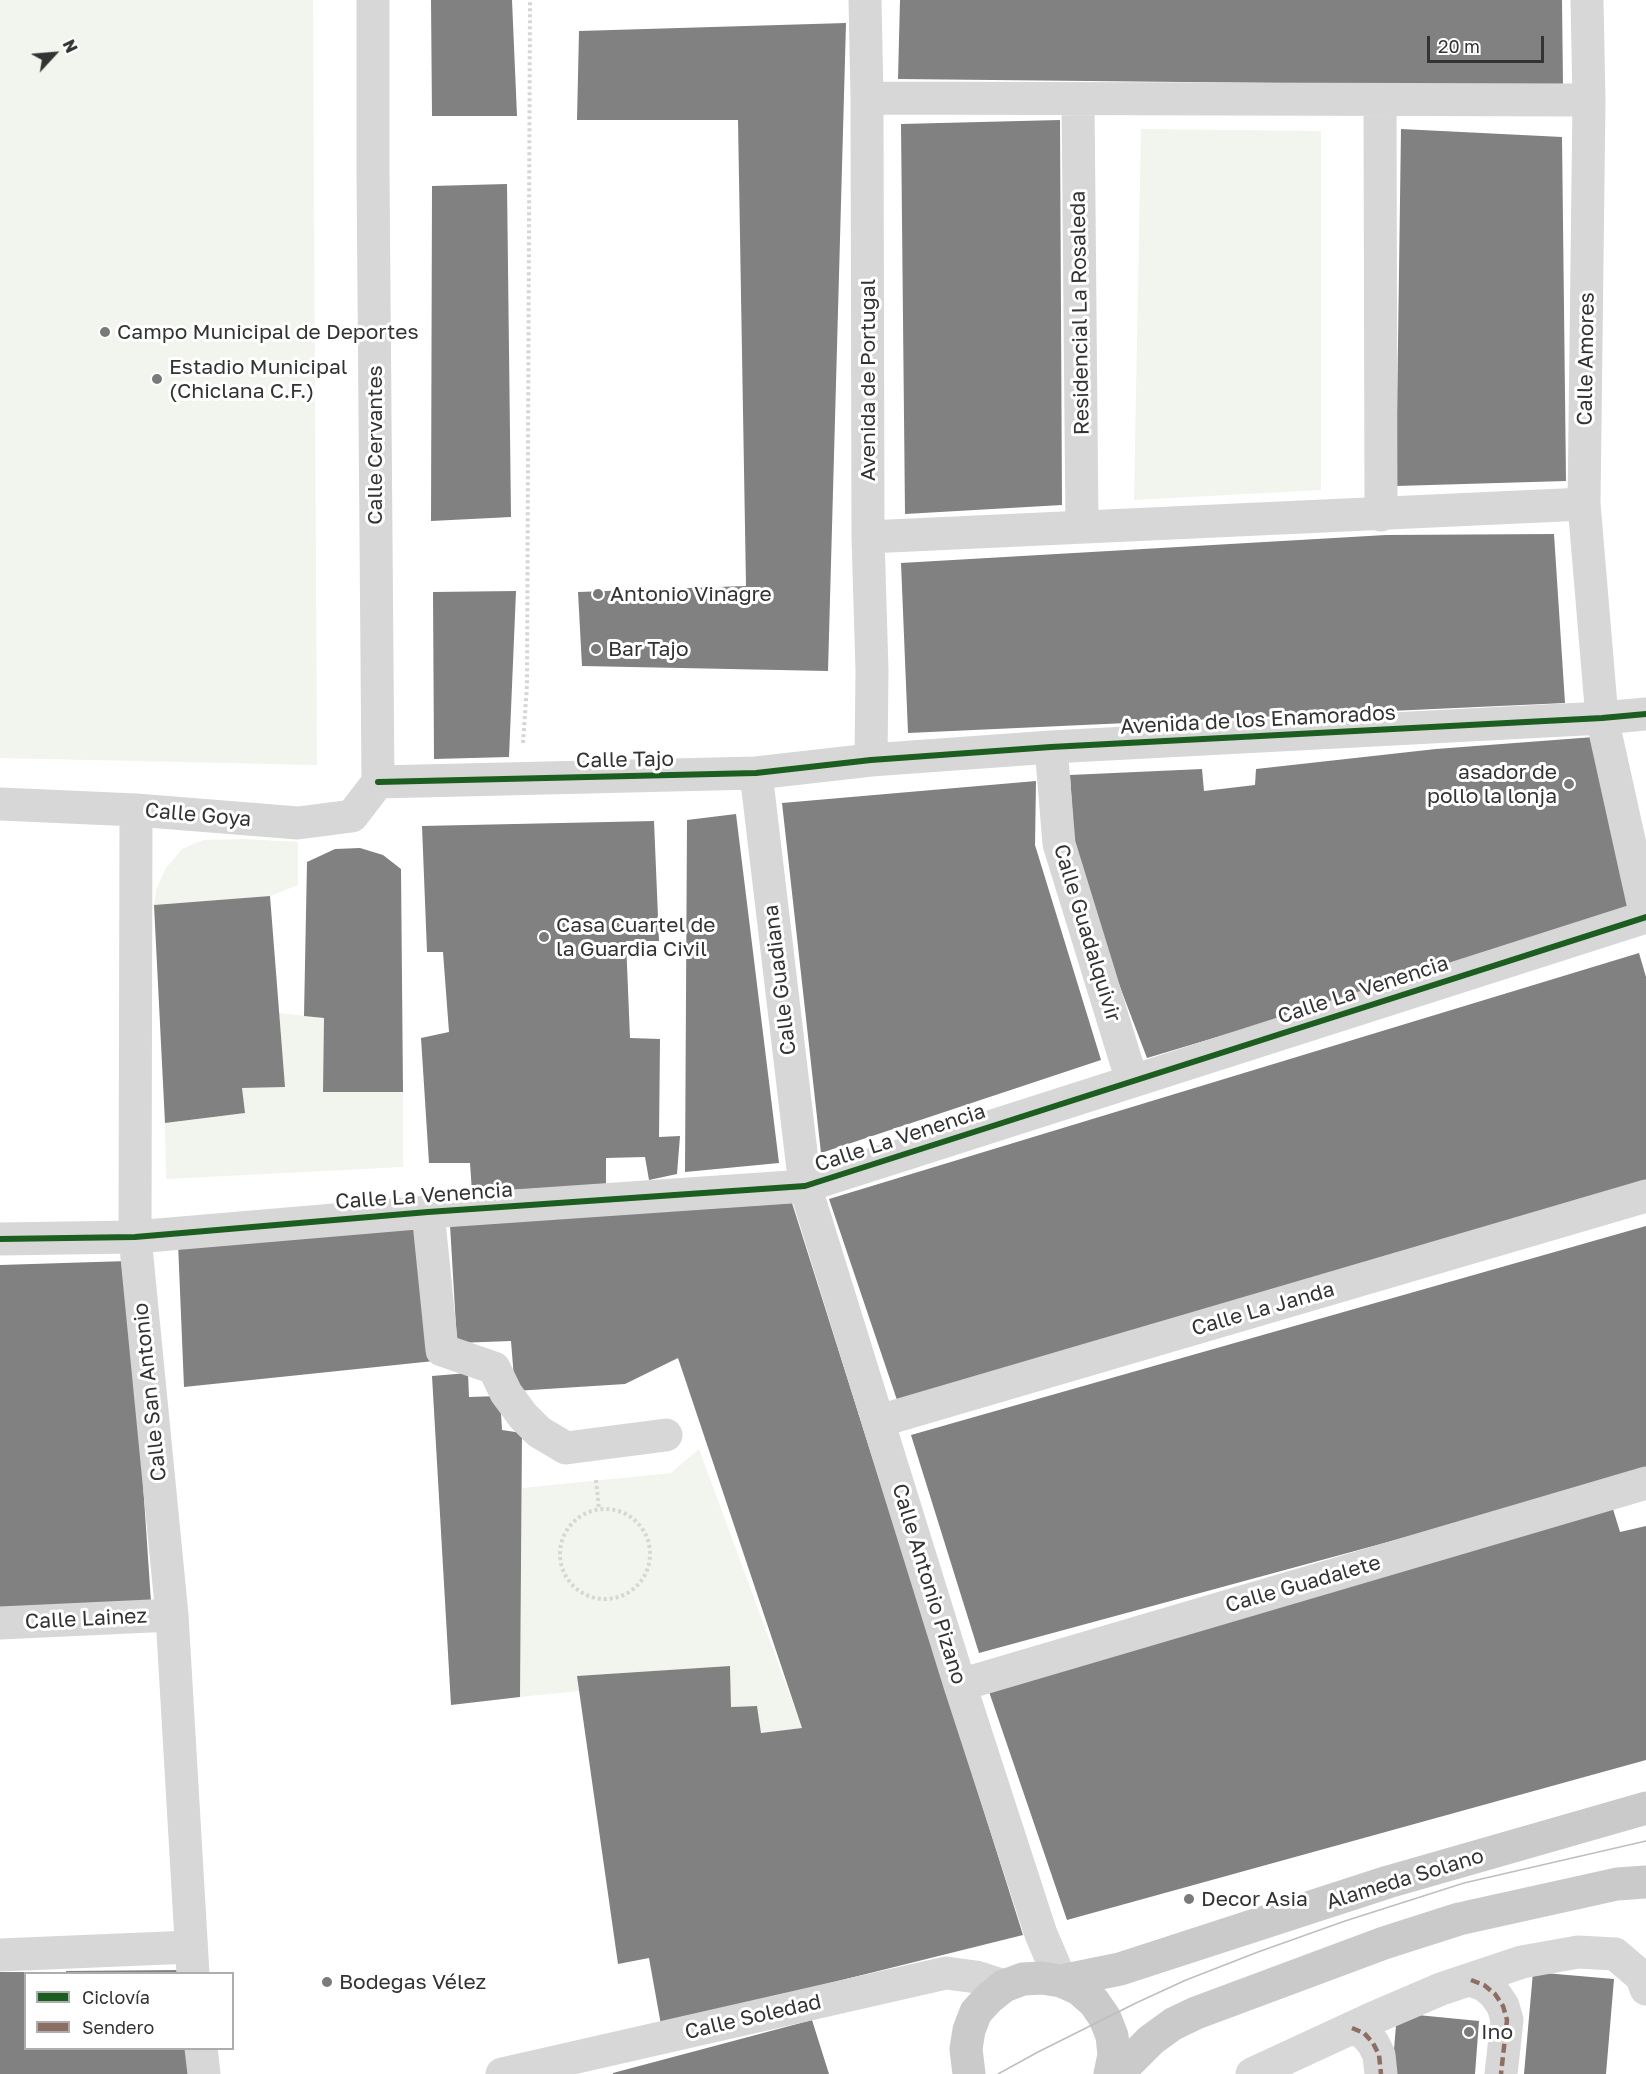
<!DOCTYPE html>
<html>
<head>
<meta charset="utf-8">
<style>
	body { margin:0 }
	#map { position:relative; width:1646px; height:2074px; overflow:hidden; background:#fff; font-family:"Golos Text",sans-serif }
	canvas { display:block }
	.legend { position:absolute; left:24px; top:1972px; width:210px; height:78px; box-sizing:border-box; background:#fff; border:2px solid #adadad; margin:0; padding:8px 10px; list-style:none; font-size:18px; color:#333 }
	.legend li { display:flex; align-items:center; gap:12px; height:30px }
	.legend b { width:30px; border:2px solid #adadad }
	.north { position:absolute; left:24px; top:24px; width:60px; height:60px; -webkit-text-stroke:4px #fff; paint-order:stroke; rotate:64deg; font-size:16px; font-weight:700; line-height:24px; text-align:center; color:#333 }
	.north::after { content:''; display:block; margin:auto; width:21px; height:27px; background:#333; clip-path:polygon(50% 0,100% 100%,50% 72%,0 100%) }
	.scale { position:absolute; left:1427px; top:36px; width:117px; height:27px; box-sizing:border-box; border:3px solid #333; border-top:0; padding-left:8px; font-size:18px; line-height:21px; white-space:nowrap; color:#333; -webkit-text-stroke:4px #fff; paint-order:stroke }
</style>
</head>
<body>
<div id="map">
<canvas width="1646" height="2074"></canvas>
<ul class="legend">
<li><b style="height:8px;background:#1b5e20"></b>Ciclovía</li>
<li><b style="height:8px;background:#8d6e63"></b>Sendero</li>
</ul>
<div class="north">N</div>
<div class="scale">20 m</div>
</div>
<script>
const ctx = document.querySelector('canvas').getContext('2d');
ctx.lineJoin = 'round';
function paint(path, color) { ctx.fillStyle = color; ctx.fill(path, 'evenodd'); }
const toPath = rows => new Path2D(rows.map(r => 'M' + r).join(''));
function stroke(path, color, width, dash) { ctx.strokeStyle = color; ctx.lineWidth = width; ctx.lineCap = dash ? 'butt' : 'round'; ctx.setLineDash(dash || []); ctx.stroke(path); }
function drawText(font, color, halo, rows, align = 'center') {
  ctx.font = font + ' "Golos Text",sans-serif'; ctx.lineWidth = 6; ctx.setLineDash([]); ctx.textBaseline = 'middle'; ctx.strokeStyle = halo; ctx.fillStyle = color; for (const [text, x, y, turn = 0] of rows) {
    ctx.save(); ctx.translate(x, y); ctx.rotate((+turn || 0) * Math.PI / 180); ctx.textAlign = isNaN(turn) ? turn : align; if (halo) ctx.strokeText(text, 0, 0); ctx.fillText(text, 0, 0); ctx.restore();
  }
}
paint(toPath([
	[0,0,313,0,317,765,0,758],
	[1141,129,1321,131,1321,490,1134,500],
	[245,839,298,842,298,885,270,896,154,905,156,890,166,868,182,849,203,840],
	[279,1013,324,1018,324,1092,403,1092,403,1167,166,1179,165,1123,244,1113,242,1088,285,1087],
	[699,1449,802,1728,761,1733,757,1706,731,1707,730,1666,578,1676,579,1691,520,1697,522,1488,671,1473]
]), '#f1f5ed');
paint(toPath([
	[431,0,512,0,517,116,432,116],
	[900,0,1562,0,1563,86,898,79],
	[846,23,828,671,582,666,578,592,746,586,738,120,577,120,579,31],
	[1060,120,1062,505,905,514,901,124],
	[1401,129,1562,137,1566,481,1396,486],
	[507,184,511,517,431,521,432,186],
	[1554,534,1565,703,908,733,901,563,1386,535],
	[516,591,509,757,434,759,433,592],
	[1594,737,1632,913,1147,1058,1076,871,1070,775,1202,769,1204,791,1255,785,1256,769,1436,749],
	[1036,781,1035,845,1101,1060,821,1153,782,803],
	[736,814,779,1163,685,1172,687,820],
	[654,821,659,941,626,941,630,1038,660,1039,659,1137,680,1136,677,1174,649,1180,645,1157,606,1158,606,1185,472,1192,470,1163,429,1163,421,1038,449,1032,443,952,427,952,422,826],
	[360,848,383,855,401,869,403,1092,323,1092,324,1018,304,1016,307,862,335,849],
	[270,896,285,1087,242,1088,245,1113,165,1123,154,905],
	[1639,953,1646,977,1646,1187,897,1400,829,1199],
	[792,1203,1023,1935,661,2025,649,1958,618,1964,577,1676,730,1666,731,1707,757,1706,761,1733,802,1728,678,1358,625,1384,515,1391,511,1341,457,1343,450,1225],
	[1646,1226,1646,1472,979,1653,911,1435],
	[420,1229,434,1361,184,1387,178,1243],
	[128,1261,151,1602,0,1607,0,1265],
	[468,1373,469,1397,500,1396,502,1430,522,1433,520,1697,451,1705,432,1376],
	[1613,1509,1620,1532,1646,1526,1646,1760,1067,1920,985,1680],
	[181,1970,182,1974,66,1974,66,1971],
	[0,1972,26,1972,26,2048,191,2048,194,2074,0,2074],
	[1533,1972,1614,1979,1606,2074,1524,2074],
	[1397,2013,1479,2021,1475,2074,1392,2074],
	[812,2020,829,2074,613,2074,613,2073]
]), '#818181');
stroke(toPath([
	[523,743,527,685,530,0],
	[596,1480,599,1509],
	'560 1554a45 45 0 1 1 90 0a45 45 0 1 1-90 0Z'
]), '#d6d6d6', 4, [3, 3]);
stroke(toPath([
	[373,0,373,171,378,782],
	[865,0,867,98,868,537,872,671,871,760],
	[1587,0,1589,100,1584,504,1602,718,1646,917],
	[867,98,1589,100],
	[1078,99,1082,527],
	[1380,100,1381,515],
	[868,537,1584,504],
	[1051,747,1059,844,1132,1081],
	[756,773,805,1186,960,1685,1041,1934,1061,1981],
	[378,782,756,773,871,760,1051,747,1602,718,1646,714],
	[0,804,136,810,298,823,352,816,378,782],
	[136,810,135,1237,172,1615,193,1974],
	[428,1212,442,1350,494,1368,506,1393,523,1416,539,1432,566,1448,666,1435],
	[0,1239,135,1237,428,1212,805,1186,1646,917],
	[879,1421,1646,1196],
	[0,1623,172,1615],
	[960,1685,1646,1483],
	[0,1955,190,1947],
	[1471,1980,1484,1985,1495,1994,1503,2006,1507,2020,1501,2074],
	[1352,2028,1364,2033,1373,2043,1379,2055,1381,2074],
	[201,2048,204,2074],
	[502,2074,946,1973,976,1977,1004,1986],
	[1252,2074,1371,2019,1441,1989,1522,1962,1578,1952,1615,1954,1642,1977,1646,1989]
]), '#d7d7d7', 33);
stroke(toPath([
	[1061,1981,1120,1969,1388,1882,1646,1808],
	[969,2074,966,2049,969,2030,976,2012,989,1998,1004,1986,1023,1979,1042,1978,1061,1981,1079,1989,1094,2002,1105,2018,1112,2036,1114,2055,1110,2074],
	[1117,2074,1151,2040,1173,2024,1196,2013,1384,1943,1459,1919,1617,1884,1646,1882]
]), '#cacaca', 33);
stroke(toPath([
	[998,2074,1038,2052,1136,2003,1186,1980,1258,1952,1345,1921,1464,1883,1646,1841]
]), '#bebebe', 1.5);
stroke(toPath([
	[1471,1980,1484,1985,1495,1994,1503,2006,1507,2020,1501,2074],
	[1352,2028,1364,2033,1373,2043,1379,2055,1381,2074]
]), '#8d6e63', 4.5, [9, 4.5]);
stroke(toPath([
	[378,782,756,773,871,760,1051,747,1602,718,1646,714],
	[0,1239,135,1237,428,1212,805,1186,1646,917]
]), '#1b5e20', 6);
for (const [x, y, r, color] of [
	[105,332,6,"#7a7a7a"],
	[157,379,6,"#7a7a7a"],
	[598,594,6,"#7a7a7a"],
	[596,649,6,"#7a7a7a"],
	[1569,784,6,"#7a7a7a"],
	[544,937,6,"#7a7a7a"],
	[1189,1899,6,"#7a7a7a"],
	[327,1982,6,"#7a7a7a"],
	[1469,2032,6,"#7a7a7a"]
]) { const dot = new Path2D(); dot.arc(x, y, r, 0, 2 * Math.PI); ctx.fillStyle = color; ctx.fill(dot); stroke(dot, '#fff', 2); }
drawText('21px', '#333', '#fff', [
	["Residencial La Rosaleda",1080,313,-91],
	["Calle Amores",1586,359,-89],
	["Avenida de Portugal",868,380,-90],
	["Calle Cervantes",375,445,-90],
	["Avenida de los Enamorados",1258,720,-3],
	["Calle Tajo",625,760,-1],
	["Calle Goya",198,815,5],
	["Calle Guadalquivir",1087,933,73],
	["Calle Guadiana",780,980,-97],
	["Calle La Venencia",1363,990,-18],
	["Calle La Venencia",900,1138,-18],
	["Calle La Venencia",424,1196,-4],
	["Calle La Janda",1263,1309,-16],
	["Calle San Antonio",150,1392,-96],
	["Calle Antonio Pizano",929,1584,73],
	["Calle Guadalete",1303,1584,-16],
	["Calle Lainez",86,1619,-3],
	["Alameda Solano",1405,1879,-17],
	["Calle Soledad",753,2017,-13]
]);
drawText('21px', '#333', '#fff', [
	["Campo Municipal de Deportes",117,332],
	["Estadio Municipal",169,367],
	["(Chiclana C.F.)",169,391],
	["Antonio Vinagre",610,594],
	["Bar Tajo",608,649],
	["asador de",1557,772,"right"],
	["pollo la lonja",1557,796,"right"],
	["Casa Cuartel de",556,925],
	["la Guardia Civil",556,949],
	["Decor Asia",1201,1899],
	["Bodegas Vélez",339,1982],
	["Ino",1481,2032]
], 'left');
</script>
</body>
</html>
